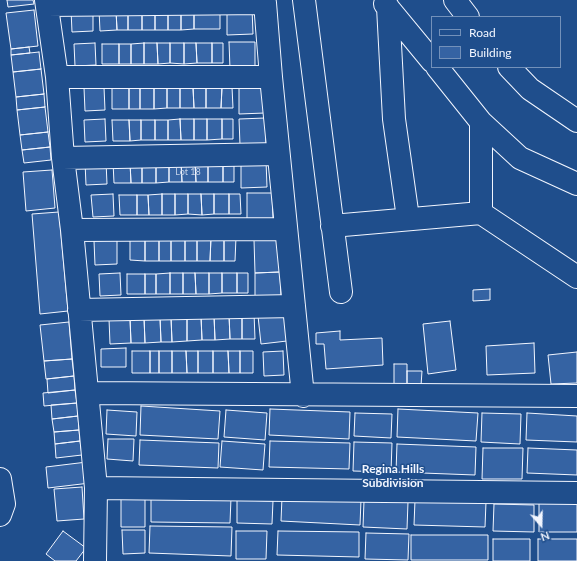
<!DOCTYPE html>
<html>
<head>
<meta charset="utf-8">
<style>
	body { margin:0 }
	#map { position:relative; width:577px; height:561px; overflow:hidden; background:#1f4e8c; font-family:Lato,sans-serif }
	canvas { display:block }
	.legend { position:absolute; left:431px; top:16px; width:130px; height:52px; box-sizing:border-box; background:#1f4e8c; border:1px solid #7391ba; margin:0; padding:5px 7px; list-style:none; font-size:12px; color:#f2f6ff }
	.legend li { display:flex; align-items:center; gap:8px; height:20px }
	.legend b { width:20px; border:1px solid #7391ba }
	.north { position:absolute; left:521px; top:505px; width:40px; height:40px; -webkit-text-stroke:3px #1f4e8c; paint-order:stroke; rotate:160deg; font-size:11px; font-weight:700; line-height:16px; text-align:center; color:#f2f6ff }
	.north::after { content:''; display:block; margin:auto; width:14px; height:18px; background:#f2f6ff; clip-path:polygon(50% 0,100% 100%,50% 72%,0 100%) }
</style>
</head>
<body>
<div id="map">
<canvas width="577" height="561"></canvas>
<ul class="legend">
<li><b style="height:5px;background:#1f4e8c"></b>Road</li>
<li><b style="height:11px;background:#3563a3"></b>Building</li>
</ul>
<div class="north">N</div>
</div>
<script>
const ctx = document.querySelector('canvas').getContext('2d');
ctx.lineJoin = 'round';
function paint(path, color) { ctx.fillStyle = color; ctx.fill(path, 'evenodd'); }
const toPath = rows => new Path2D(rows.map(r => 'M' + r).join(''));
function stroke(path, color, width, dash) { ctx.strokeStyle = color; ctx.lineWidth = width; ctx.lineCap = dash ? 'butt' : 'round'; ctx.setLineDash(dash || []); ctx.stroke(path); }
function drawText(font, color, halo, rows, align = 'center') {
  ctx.font = font + ' Lato,sans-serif'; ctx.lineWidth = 3; ctx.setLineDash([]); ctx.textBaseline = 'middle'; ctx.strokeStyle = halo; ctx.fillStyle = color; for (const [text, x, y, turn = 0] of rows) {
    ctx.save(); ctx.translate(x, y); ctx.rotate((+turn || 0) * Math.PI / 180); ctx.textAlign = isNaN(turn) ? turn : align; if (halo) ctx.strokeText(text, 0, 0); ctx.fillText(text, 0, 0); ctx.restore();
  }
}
const building = toPath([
	[7,0,33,0,34,4,8,7,7,0],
	[220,8,220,29,194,29,194,9,220,8],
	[252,8,253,34,227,35,227,9,252,8],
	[93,9,93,31,72,32,71,10,93,9],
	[142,9,155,9,155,30,142,30,142,9],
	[142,9,142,30,128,30,128,10,142,9],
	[155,9,168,9,168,30,155,30,155,9],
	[168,9,181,9,181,30,168,30,168,9],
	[181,9,194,9,194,29,181,30,181,9],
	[34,10,38,46,11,49,6,13,34,10],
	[99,10,116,10,117,30,100,31,99,10],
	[116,10,128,10,128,30,117,30,116,10],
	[229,42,255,42,255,68,230,69,229,42],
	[95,43,96,65,75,66,74,44,95,43],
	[144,43,157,43,158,64,144,64,144,43],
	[144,43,144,64,131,64,131,44,144,43],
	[157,43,170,43,170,63,158,64,157,43],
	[170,43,184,43,184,64,170,63,170,43],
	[184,43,196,43,197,63,184,64,184,43],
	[196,43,212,43,212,63,197,63,196,43],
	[212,43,223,43,223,63,212,63,212,43],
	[102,44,119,44,119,64,102,64,102,44],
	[119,44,131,44,131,64,119,64,119,44],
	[29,47,30,53,11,55,11,49,29,47],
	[39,52,41,69,13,72,11,55,39,52],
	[41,69,44,94,16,97,13,72,41,69],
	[264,86,265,113,239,114,239,87,264,86],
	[104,87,105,110,85,111,84,88,104,87],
	[193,87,206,87,206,108,194,108,193,87],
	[193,87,194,108,180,108,180,88,193,87],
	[206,87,222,87,221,108,206,108,206,87],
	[222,87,232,87,233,108,221,108,222,87],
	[112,88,129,88,129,109,112,109,112,88],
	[129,88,140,88,140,109,129,109,129,88],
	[140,88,154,88,154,109,140,109,140,88],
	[154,88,167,88,167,108,154,109,154,88],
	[167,88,180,88,180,108,167,108,167,88],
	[44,94,45,107,17,110,16,97,44,94],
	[45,107,48,132,20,135,17,110,45,107],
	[265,118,266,144,240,145,239,119,265,118],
	[105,119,106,141,85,142,84,120,105,119],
	[180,119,181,140,168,140,168,120,180,119],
	[180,119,194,119,194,140,181,140,180,119],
	[194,119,207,119,207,140,194,140,194,119],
	[207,119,222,119,222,139,207,140,207,119],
	[222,119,233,119,233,139,222,139,222,119],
	[112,120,129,120,130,141,113,141,112,120],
	[129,120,141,120,141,140,130,141,129,120],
	[141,120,155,120,155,140,141,140,141,120],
	[155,120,168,120,168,140,155,140,155,120],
	[48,132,50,147,22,150,20,135,48,132],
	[50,147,51,160,24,163,22,150,50,147],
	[266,160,267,187,241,188,241,161,266,160],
	[106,161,107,184,86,185,85,162,106,161],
	[181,161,195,162,196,182,182,182,181,161],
	[181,161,182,182,169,182,169,162,181,161],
	[208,161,208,182,196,182,195,162,208,161],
	[208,161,223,161,223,182,208,182,208,161],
	[223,161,234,161,234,182,223,182,223,161],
	[113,162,130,162,131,183,114,183,113,162],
	[130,162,142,162,142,183,131,183,130,162],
	[142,162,156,162,156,183,142,183,142,162],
	[156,162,169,162,169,182,156,183,156,162],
	[52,170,55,208,26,211,23,172,52,170],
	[247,193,272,193,273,219,247,220,247,193],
	[113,194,114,216,93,217,91,195,113,194],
	[162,194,175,194,175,215,162,215,162,194],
	[162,194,162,215,149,215,148,195,162,194],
	[175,194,188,194,188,214,175,215,175,194],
	[188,194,201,194,202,215,188,214,188,194],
	[201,194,214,194,214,214,202,215,201,194],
	[214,194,229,194,229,214,214,214,214,194],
	[229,194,240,194,241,214,229,214,229,194],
	[119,195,137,195,137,215,120,215,119,195],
	[137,195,148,195,149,215,137,215,137,195],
	[59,212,68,311,40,314,32,214,59,212],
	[130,236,145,236,145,261,130,260,130,236],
	[145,236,159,236,159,261,145,261,145,236],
	[159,236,171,236,171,261,159,261,159,236],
	[171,236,185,236,185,261,171,261,171,236],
	[185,236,197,237,197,261,185,261,185,236],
	[197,237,211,237,210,261,197,261,197,237],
	[211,237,224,237,224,261,210,261,211,237],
	[224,237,236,237,235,261,224,261,224,237],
	[279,239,280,272,255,273,254,240,279,239],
	[117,240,117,264,95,265,94,241,117,240],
	[280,272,281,298,255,299,255,273,280,272],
	[120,273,121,295,100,296,99,274,120,273],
	[170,273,170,294,156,294,156,274,170,273],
	[170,273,183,273,183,294,170,294,170,273],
	[183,273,195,273,196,294,183,294,183,273],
	[195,273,209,273,209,294,196,294,195,273],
	[209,273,222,273,222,293,209,294,209,273],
	[222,273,237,273,237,293,222,293,222,273],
	[237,273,248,273,248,293,237,293,237,273],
	[127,274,145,274,145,294,127,294,127,274],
	[145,274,156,274,156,294,145,294,145,274],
	[490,289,490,300,473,301,473,290,490,289],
	[254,313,255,339,242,339,242,314,254,313],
	[229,314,230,339,215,340,214,315,229,314],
	[229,314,242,314,242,339,230,339,229,314],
	[285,314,287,341,261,344,258,316,285,314],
	[214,315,215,340,202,340,201,316,214,315],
	[187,316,187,341,172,342,171,317,187,316],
	[187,316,201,316,202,340,187,341,187,316],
	[144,317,160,317,161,342,145,343,144,317],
	[144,317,145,343,131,343,130,318,144,317],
	[160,317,171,317,172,342,161,342,160,317],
	[130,318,131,343,110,344,109,319,130,318],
	[450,321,456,370,428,374,423,324,450,321],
	[69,322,72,359,44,361,40,325,69,322],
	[340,331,340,340,382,338,383,365,326,369,324,344,316,344,316,333,340,331],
	[534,343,535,373,487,375,486,346,534,343],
	[126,348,126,367,101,367,101,349,126,348],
	[132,351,150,351,150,373,132,373,132,351],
	[150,351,159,351,159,373,150,373,150,351],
	[159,351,172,351,172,373,159,373,159,351],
	[172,351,186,351,187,373,172,373,172,351],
	[186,351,198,351,198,373,187,373,186,351],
	[198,351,213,351,213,373,198,373,198,351],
	[213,351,228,351,229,373,213,373,213,351],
	[228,351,240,351,240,373,229,373,228,351],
	[240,351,253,351,253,373,240,373,240,351],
	[283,351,284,375,264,376,263,352,283,351],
	[577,352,577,383,551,384,548,355,577,352],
	[72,359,74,376,46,379,44,361,72,359],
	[394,364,407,364,407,386,394,386,394,364],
	[407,371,422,371,421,386,407,386,407,371],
	[74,376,75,390,48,393,47,379,74,376],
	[75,390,77,403,44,406,43,393,75,390],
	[77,403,78,416,52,419,51,405,77,403],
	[141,406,220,411,218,439,140,435,141,406],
	[270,409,350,412,349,439,269,435,270,409],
	[398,409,478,413,476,441,397,437,398,409],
	[107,410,137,412,136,436,106,434,107,410],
	[226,410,267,413,265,440,224,437,226,410],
	[355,413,392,414,391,438,354,436,355,413],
	[482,413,521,414,520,444,481,442,482,413],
	[527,413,577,416,577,442,526,440,527,413],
	[78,416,79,430,54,432,52,419,78,416],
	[79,430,80,441,55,444,54,432,79,430],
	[108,439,134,439,133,461,107,459,108,439],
	[140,440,219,443,218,468,139,465,140,440],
	[80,441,82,455,56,458,55,444,80,441],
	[222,441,265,444,263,470,220,467,222,441],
	[270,441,350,443,349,469,269,467,270,441],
	[354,442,392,443,391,472,353,471,354,442],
	[397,444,476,447,475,475,396,472,397,444],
	[483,448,523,448,522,479,482,479,483,448],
	[528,448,577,450,577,475,527,473,528,448],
	[87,462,90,483,48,488,46,467,87,462],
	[82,487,84,519,57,521,54,489,82,487],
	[151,496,231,498,230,523,151,522,151,496],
	[282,497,361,500,360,525,281,521,282,497],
	[121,499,145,499,145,527,121,527,121,499],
	[237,500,273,501,272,524,237,523,237,500],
	[415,500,486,502,485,527,414,525,415,500],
	[364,501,408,502,407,529,363,527,364,501],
	[539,503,577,503,577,532,539,532,539,503],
	[494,504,534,505,534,532,493,531,494,504],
	[150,526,232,527,231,556,149,553,150,526],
	[122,530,145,530,145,553,123,554,122,530],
	[63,531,86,548,76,561,55,561,46,554,63,531],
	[236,531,267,531,266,559,236,559,236,531],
	[278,531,359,532,359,557,277,555,278,531],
	[366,533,409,534,408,560,365,559,366,533],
	[411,535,488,535,488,560,411,560,411,535],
	[493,539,530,539,530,561,493,561,493,539],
	[538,539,577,539,577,561,538,561,538,539]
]);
paint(building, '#3563a3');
stroke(building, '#f2f6ff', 1);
const minor = toPath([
	[46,0,57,77,63,158,72,230,96,488,95,561],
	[304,0,341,292],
	[385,4,432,61],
	[47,5,265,3,271,77,303,396],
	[388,7,394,119,408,218],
	[437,67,481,122,520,158,577,184],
	[57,77,271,77],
	[63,158,278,154],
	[481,213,481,122],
	[332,226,481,213,577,277],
	[72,230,286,229],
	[79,310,294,306],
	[88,393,577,396],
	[0,479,4,504,0,515],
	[96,488,577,493]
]);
const highway = toPath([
	[455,0,468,17],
	[509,67,530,89,577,121]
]);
stroke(minor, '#f2f6ff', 24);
stroke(highway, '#f2f6ff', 24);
stroke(minor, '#1f4e8c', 22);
stroke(highway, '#1f4e8c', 22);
drawText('9px', '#c3d1e8', null, [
	["Lot 18",188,172]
]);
drawText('bold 12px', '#f2f6ff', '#1f4e8c', [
	["Regina Hills",393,469],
	["Subdivision",393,483]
]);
</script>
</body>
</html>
